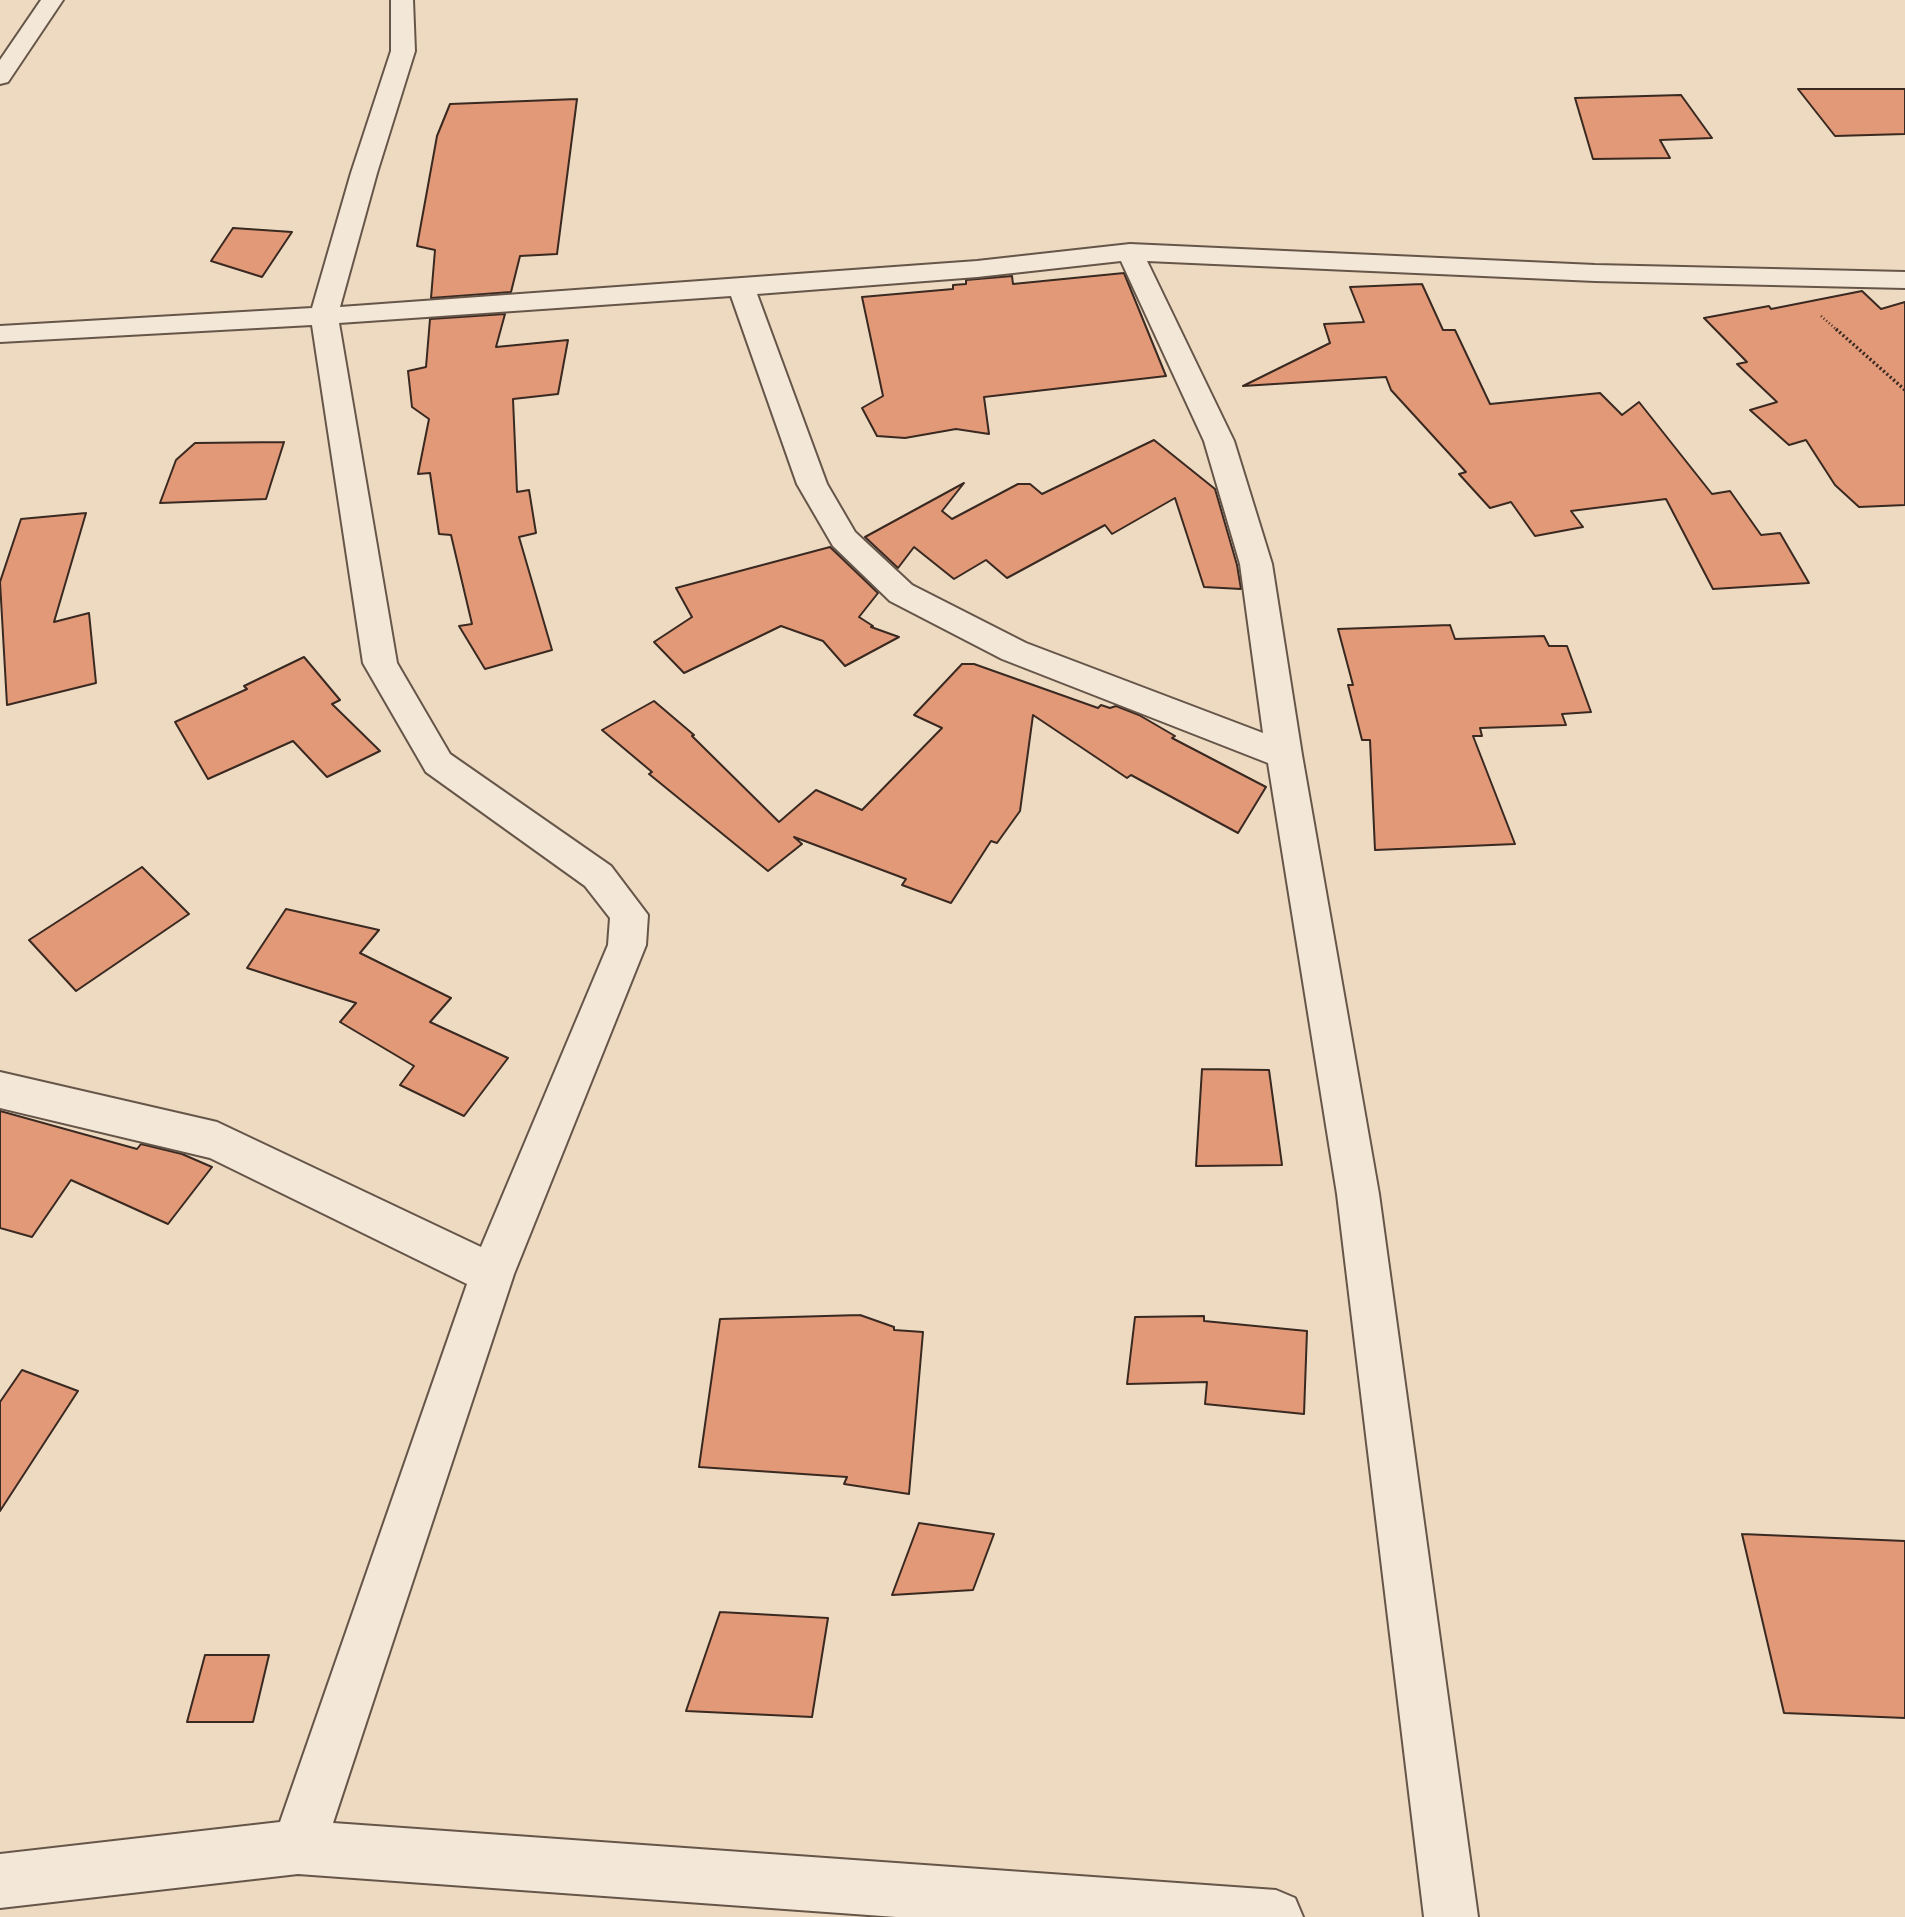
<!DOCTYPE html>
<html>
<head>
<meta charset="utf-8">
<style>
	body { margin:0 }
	canvas { display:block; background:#eddac1 }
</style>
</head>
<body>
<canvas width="1905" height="1917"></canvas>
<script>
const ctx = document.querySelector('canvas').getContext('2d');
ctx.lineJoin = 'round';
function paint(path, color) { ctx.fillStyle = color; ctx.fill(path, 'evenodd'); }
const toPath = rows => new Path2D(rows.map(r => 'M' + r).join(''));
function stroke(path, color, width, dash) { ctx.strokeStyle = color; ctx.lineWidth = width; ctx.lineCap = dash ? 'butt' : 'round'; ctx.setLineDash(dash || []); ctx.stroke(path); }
const building = toPath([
	[1798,89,1905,89,1905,134,1835,136,1798,89],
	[1681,95,1712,138,1660,140,1670,158,1593,159,1575,98,1681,95],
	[577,99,557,254,520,256,511,292,431,298,435,250,417,246,437,136,450,104,577,99],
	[233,228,292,232,262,277,211,261,233,228],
	[1124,273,1166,376,984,397,989,434,956,429,905,438,877,436,862,408,883,396,862,297,953,289,953,285,966,284,966,280,1012,276,1013,284,1124,273],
	[1422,284,1443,330,1455,330,1490,404,1600,393,1622,415,1639,402,1712,494,1730,491,1761,535,1780,533,1809,583,1713,589,1666,499,1571,511,1583,527,1535,536,1511,502,1490,508,1459,474,1466,472,1391,390,1386,377,1243,386,1330,343,1324,324,1364,322,1350,287,1422,284],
	[1862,291,1881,309,1905,302,1905,505,1859,507,1835,485,1806,440,1789,445,1750,410,1777,402,1737,364,1747,362,1704,318,1769,306,1771,309,1862,291],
	[505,314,496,347,568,340,558,394,513,399,517,492,529,490,536,533,519,537,552,650,485,669,459,626,472,624,451,535,439,534,430,473,418,474,429,419,412,407,408,371,426,367,430,319,505,314],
	[1154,440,1215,489,1237,565,1241,589,1204,587,1175,498,1112,534,1105,525,1007,578,986,560,954,579,914,547,898,568,865,537,964,483,942,511,952,519,1018,484,1030,484,1042,494,1154,440],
	[284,442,266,499,160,503,176,460,195,443,284,442],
	[86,513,54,622,89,613,96,683,7,705,0,582,21,519,86,513],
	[830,547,878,593,859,617,873,626,871,627,899,637,845,666,823,641,781,626,684,673,654,642,692,617,676,588,830,547],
	[1450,625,1455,639,1544,636,1549,646,1567,646,1591,712,1562,714,1566,725,1480,728,1482,736,1473,736,1515,844,1375,850,1370,740,1362,740,1348,685,1353,685,1338,629,1450,625],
	[304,657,340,700,332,704,380,751,327,777,293,741,208,779,175,722,247,689,244,686,304,657],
	[962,664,974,664,1098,708,1101,705,1110,708,1116,706,1139,715,1175,736,1172,738,1266,787,1238,833,1131,775,1127,778,1033,715,1020,811,997,843,991,841,951,903,902,885,906,879,794,837,802,844,768,871,649,774,652,772,602,730,654,701,694,735,692,736,779,822,816,790,862,810,942,728,914,715,962,664],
	[142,867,189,914,76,991,29,940,142,867],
	[286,909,379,930,360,953,451,998,430,1022,508,1058,464,1116,400,1085,414,1066,340,1022,356,1003,247,968,286,909],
	[1202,1069,1269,1070,1282,1165,1196,1166,1202,1069],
	[0,1111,137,1149,141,1144,182,1154,212,1167,168,1224,71,1180,32,1237,0,1228,0,1111],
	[860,1315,894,1327,894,1330,923,1332,909,1494,844,1484,847,1477,699,1467,720,1319,860,1315],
	[1204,1316,1204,1321,1307,1331,1304,1414,1205,1404,1207,1382,1127,1384,1135,1317,1204,1316],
	[22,1370,78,1391,0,1511,0,1402,22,1370],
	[919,1523,994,1534,973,1590,892,1595,919,1523],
	[1742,1534,1905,1541,1905,1718,1784,1713,1742,1534],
	[720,1612,828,1618,812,1717,686,1711,720,1612],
	[205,1655,269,1655,253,1722,187,1722,205,1655]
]);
paint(building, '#e19978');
stroke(building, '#392921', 2);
const minor = toPath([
	[41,0,63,0,8,82,0,84,0,60,41,0],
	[391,0,413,0,415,51,377,173,340,307,977,261,1130,244,1595,265,1905,272,1905,288,1595,281,1147,261,1234,441,1272,564,1302,755,1379,1194,1478,1917,1424,1917,1337,1194,1268,763,1002,659,890,601,833,546,797,484,731,296,339,323,397,663,450,754,611,866,648,915,646,945,514,1274,333,1823,1276,1890,1295,1898,1303,1917,896,1917,298,1874,0,1908,0,1854,280,1822,467,1284,210,1158,0,1108,0,1072,217,1122,481,1247,608,945,610,918,585,886,426,772,363,663,312,325,0,342,0,326,312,308,351,173,391,51,391,0],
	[1121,261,1204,441,1240,564,1263,733,1026,643,912,585,855,532,827,484,757,294,977,277,1121,261]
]);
stroke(minor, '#665549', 4);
stroke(toPath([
	[1821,316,1838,331]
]), '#392921', 2.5, [1, 2.5]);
stroke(toPath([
	[1836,329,1905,390]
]), '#392921', 3.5, [2, 2.5]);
paint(minor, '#f3e7d7');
</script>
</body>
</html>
